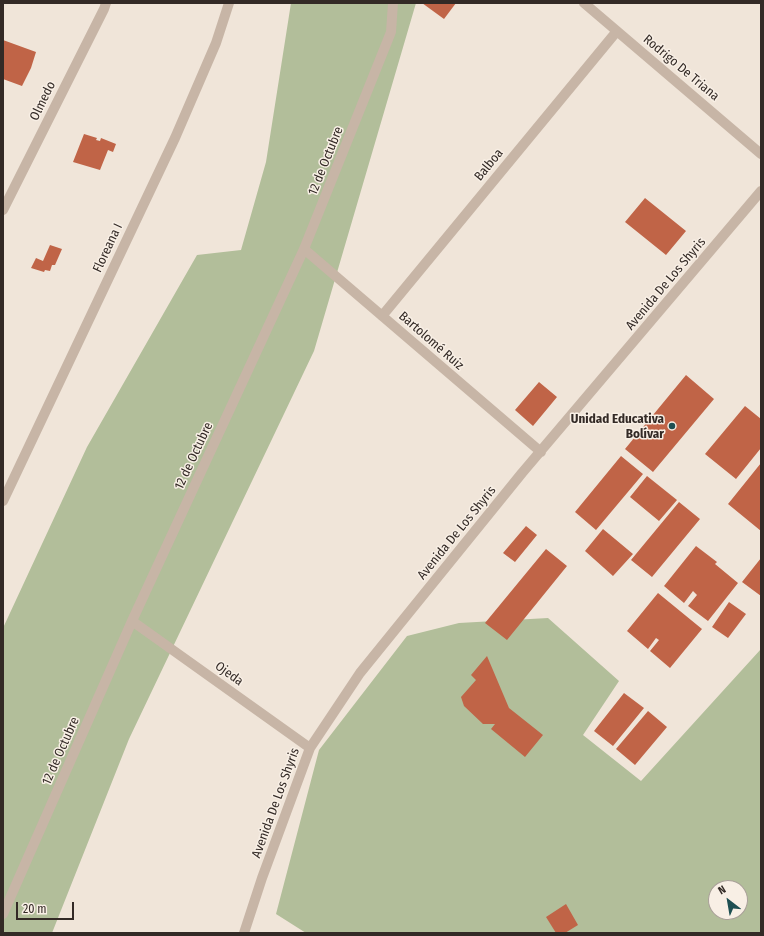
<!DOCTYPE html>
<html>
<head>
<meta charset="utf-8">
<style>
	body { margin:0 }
	#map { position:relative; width:764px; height:936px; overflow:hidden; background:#f0e5d9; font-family:"Fira Sans Condensed",sans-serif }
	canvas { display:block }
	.frame { position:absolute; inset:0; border:4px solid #332a26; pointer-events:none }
	.north { position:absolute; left:708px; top:880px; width:40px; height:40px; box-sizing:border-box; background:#f8efe5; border:1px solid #a9a099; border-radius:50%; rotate:329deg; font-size:11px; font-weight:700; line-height:16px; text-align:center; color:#332a26 }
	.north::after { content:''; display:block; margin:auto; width:14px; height:18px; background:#1e4f52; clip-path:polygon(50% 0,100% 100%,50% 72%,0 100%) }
	.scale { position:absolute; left:16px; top:902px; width:58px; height:18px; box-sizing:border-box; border:2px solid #332a26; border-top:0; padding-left:5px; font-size:12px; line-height:14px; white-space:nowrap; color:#332a26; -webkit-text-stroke:3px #f8efe5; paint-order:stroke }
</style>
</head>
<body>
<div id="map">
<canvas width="764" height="936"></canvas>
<div class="frame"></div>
<div class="north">N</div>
<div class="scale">20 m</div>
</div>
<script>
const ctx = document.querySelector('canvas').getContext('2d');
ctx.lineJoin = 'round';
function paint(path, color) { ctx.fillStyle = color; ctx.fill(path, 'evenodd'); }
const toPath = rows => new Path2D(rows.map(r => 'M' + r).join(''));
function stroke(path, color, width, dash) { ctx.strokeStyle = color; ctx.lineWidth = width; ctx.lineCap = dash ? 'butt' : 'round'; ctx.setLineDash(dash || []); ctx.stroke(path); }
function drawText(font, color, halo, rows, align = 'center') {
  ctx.font = font + ' "Fira Sans Condensed",sans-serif'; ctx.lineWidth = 3; ctx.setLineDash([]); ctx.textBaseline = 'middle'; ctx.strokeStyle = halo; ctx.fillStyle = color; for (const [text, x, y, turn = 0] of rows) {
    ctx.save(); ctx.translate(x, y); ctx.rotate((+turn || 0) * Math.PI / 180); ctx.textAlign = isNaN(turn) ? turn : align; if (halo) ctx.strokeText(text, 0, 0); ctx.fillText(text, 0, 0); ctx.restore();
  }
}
paint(toPath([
	[291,3,416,3,314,351,129,739,52,933,3,933,3,628,87,447,197,255,241,250,266,162],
	[548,618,619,681,583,735,641,781,761,649,761,933,306,933,276,914,319,750,407,636,459,623],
	[716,888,740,888,740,912,716,912]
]), '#b2be9a');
paint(toPath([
	[422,3,456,3,444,19],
	[3,40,36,52,31,68,22,86,3,79],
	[84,134,97,138,96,140,100,141,101,138,116,144,113,152,108,150,100,170,73,162],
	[645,198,686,231,666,255,625,222],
	[50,245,62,249,55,265,52,265,50,271,45,270,44,272,31,268,36,258,43,261],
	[686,375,714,399,653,472,625,449],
	[539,382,557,397,533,426,515,410],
	[745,406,761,419,761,448,736,479,705,454],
	[621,456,643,474,596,530,575,512],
	[761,463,761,531,728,504],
	[647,476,677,500,659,521,630,497],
	[679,502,700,519,652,577,631,560],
	[526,526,537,535,515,562,503,553],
	[603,529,633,554,613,576,585,551],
	[696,546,717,562,715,564,738,583,708,621,688,606,697,595,693,591,684,603,664,586],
	[546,549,567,566,507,640,485,623],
	[761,558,761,596,742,582],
	[658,593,702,629,670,668,650,651,659,640,656,638,648,649,627,631],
	[729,602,746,614,728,638,712,627],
	[487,656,509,708,543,735,525,757,491,729,495,724,483,724,464,706,461,697,476,680,471,675],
	[624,693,644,708,613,746,594,731],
	[648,711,667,727,635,765,616,749],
	[566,904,578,925,565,933,556,933,546,917]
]), '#c06447');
stroke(toPath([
	[584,3,761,154],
	[3,210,104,9,106,3],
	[304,249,541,452],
	[382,316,617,31],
	[3,501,175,138,216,43,229,3],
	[132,621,310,748],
	[3,914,132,621,304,249,391,32,393,3],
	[244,933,262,878,310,748,360,673,522,473,761,191]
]), '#c7b5a6', 10);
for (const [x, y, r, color] of [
	[672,426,4,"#1e4f52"]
]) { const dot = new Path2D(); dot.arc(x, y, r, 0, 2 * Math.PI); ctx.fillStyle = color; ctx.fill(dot); stroke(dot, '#f8efe5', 1.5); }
drawText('13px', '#332a26', '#f8efe5', [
	["Rodrigo De Triana",681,68,40],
	["Olmedo",43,101,-64],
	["12 de Octubre",326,161,-68],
	["Balboa",489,165,-51],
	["Floreana I",108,248,-65],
	["Avenida De Los Shyris",666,284,-50],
	["Bartolomé Ruiz",431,341,41],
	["12 de Octubre",194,456,-65],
	["Avenida De Los Shyris",457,533,-51],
	["Ojeda",229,674,36],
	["12 de Octubre",61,751,-66],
	["Avenida De Los Shyris",276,803,-70]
]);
drawText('bold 13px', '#332a26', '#f8efe5', [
	["Unidad Educativa",664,419],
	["Bolívar",664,434]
], 'right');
</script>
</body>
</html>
